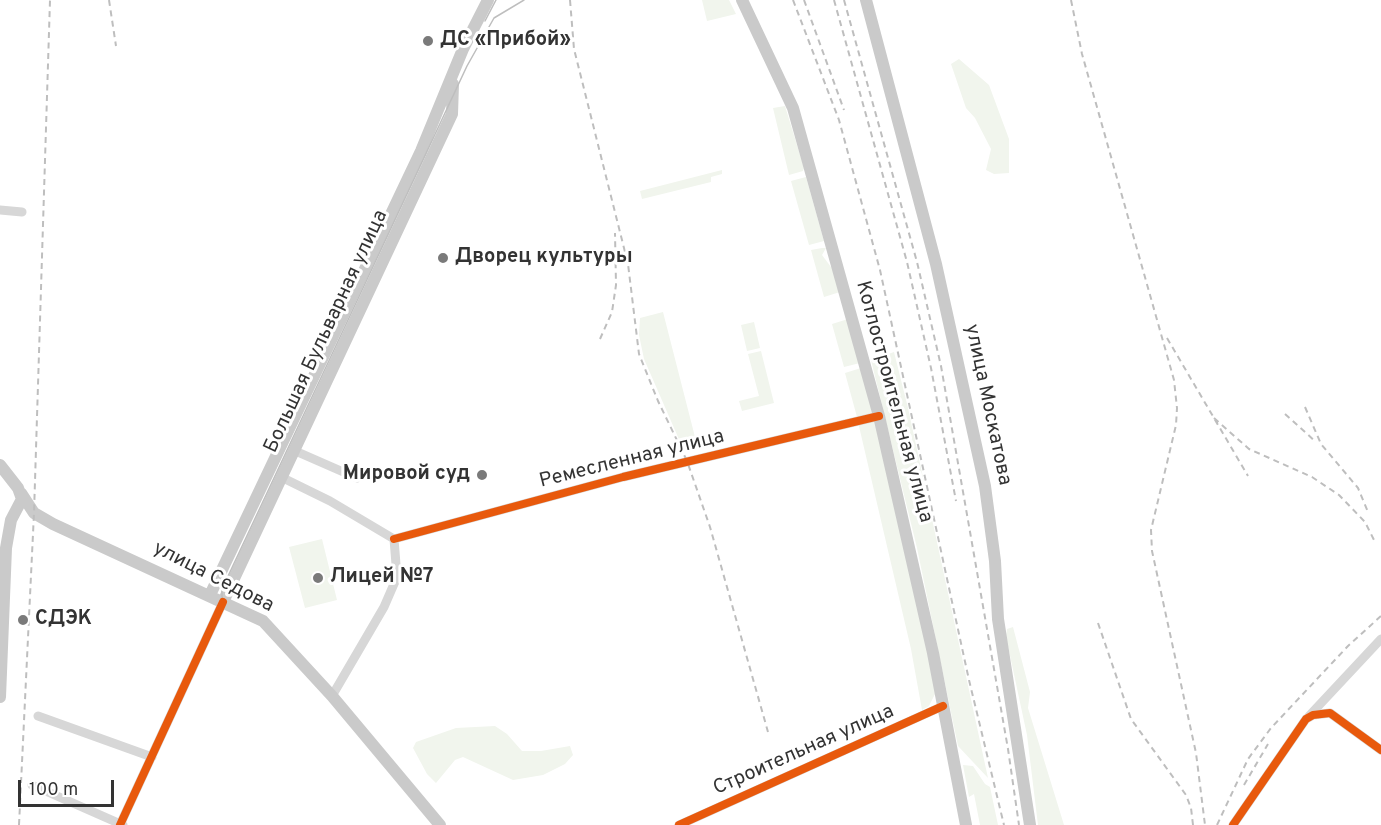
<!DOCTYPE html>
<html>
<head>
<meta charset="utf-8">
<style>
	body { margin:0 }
	#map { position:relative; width:1381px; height:825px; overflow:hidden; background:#fff; font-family:Overpass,sans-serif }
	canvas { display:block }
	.scale { position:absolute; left:18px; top:780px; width:96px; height:27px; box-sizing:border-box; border:3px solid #333; border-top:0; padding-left:8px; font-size:18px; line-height:21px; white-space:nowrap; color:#333; -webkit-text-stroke:4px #fff; paint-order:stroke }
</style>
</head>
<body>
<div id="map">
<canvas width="1381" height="825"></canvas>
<div class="scale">100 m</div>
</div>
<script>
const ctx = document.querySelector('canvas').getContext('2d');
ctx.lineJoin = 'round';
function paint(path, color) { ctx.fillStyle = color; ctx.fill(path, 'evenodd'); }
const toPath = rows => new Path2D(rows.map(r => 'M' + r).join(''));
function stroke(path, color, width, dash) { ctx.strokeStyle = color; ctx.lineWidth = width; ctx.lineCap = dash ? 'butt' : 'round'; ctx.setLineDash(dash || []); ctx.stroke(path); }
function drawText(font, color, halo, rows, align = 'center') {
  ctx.font = font + ' Overpass,sans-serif'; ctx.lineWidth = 6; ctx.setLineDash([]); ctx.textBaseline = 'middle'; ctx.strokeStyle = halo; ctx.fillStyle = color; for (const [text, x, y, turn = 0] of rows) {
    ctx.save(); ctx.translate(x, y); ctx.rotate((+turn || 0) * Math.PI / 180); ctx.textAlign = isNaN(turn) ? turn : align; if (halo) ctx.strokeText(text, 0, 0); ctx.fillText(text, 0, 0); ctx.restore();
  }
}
paint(toPath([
	[702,0,729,0,736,14,707,21],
	[959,59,989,85,1009,139,1009,173,994,174,986,170,991,149,975,118,966,108,951,64],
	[785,106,804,168,803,171,789,175,773,108],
	[722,170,722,174,711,177,711,182,642,199,640,191],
	[806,177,824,241,809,245,791,181],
	[822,248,826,248,822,255,834,271,840,292,824,297,811,250],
	[663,312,695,437,681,444,644,359,639,335,640,318],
	[848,319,860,363,844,367,832,324],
	[754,322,760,348,747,351,741,325],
	[761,351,774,403,742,411,739,401,759,396,748,354],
	[894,352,908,408,988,778,958,746,917,548,871,360],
	[861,368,875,413,857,417,845,373],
	[876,418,936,692,929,706,922,710,911,649,858,422],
	[322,539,337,600,305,608,289,547],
	[1013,627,1030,692,1028,708,1064,825,1038,825,1027,735,1006,637,1007,629],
	[495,726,507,734,522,751,541,751,570,746,573,755,565,764,543,775,513,780,463,757,455,760,436,783,427,774,413,748,416,742,456,728],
	[963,765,973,766,985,784,990,787,998,825,980,825,974,794,969,797]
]), '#f1f5ed');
stroke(toPath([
	[0,210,22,212],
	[293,450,357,478],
	[281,477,330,501,394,539,397,577,384,607,332,696],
	[394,539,623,477,879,416],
	[38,716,152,757],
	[1309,716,1381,639],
	[32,785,123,825],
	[120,825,223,602],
	[679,825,943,706],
	[1233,825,1306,719,1313,715,1330,713,1381,750]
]), '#d7d7d7', 9);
stroke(toPath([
	[742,0,793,108,879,416,933,653,966,825],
	[866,0,936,264,985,486,995,561,998,619,1030,825],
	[0,465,18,488,22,499,11,520,6,548,0,697],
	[21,493,34,513,53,524,263,621,332,696,440,825],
	[210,595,421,151,463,49,488,0],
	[223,602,452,114,453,84]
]), '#cacaca', 12);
stroke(toPath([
	[485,21,496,0],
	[122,825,222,608,222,589,467,66,494,18,524,0]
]), '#bebebe', 1.5);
stroke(toPath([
	[109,0,116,46],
	[570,0,574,49,628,264,639,354,658,401,687,461,710,527,768,732],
	[793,0,839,120,880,270,969,680,1004,825],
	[804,0,844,110],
	[834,0,907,262,931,368,956,501],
	[844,0,917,262,941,366,1008,749,1019,825],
	[1071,0,1082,54,1174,380,1177,408,1176,425,1151,530,1152,551,1196,753,1205,825],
	[1167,338,1248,476],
	[600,339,612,312,616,285,615,233],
	[1305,407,1321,444,1358,488,1368,512],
	[1285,414,1316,442],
	[1214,418,1249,449,1312,477,1339,495,1365,522,1374,540],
	[1098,623,1131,719,1186,795,1191,808,1193,825],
	[1244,785,1268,744],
	[19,825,34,513,50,0],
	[1217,825,1248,759,1271,728,1348,646,1381,616]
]), '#bebebe', 2, [6, 4.5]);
stroke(toPath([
	[394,539,623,477,879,416],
	[120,825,223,602],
	[679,825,943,706],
	[1233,825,1306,719,1313,715,1330,713,1381,750]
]), '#e8590c', 8);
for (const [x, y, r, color] of [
	[428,41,6,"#7a7a7a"],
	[443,258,6,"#7a7a7a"],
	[482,475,6,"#7a7a7a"],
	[318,578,6,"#7a7a7a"],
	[23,620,6,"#7a7a7a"]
]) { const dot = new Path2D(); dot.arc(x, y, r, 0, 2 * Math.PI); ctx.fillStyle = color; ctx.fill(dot); stroke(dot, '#fff', 2); }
drawText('bold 20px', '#333', '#fff', [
	["ДC «Прибой»",440,41],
	["Дворец культуры",455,258],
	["Мировой суд",470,475,"right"],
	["Лицей №7",330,578],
	["СДЭК",35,620]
], 'left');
drawText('20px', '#333', '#fff', [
	["Большая Бульварная улица",327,332,-65],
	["Котлостроительная улица",893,402,75],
	["улица Москатова",987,405,78],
	["Ремесленная улица",632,460,-14],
	["улица Седова",213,578,27],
	["Строительная улица",804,751,-24]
]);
</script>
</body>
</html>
